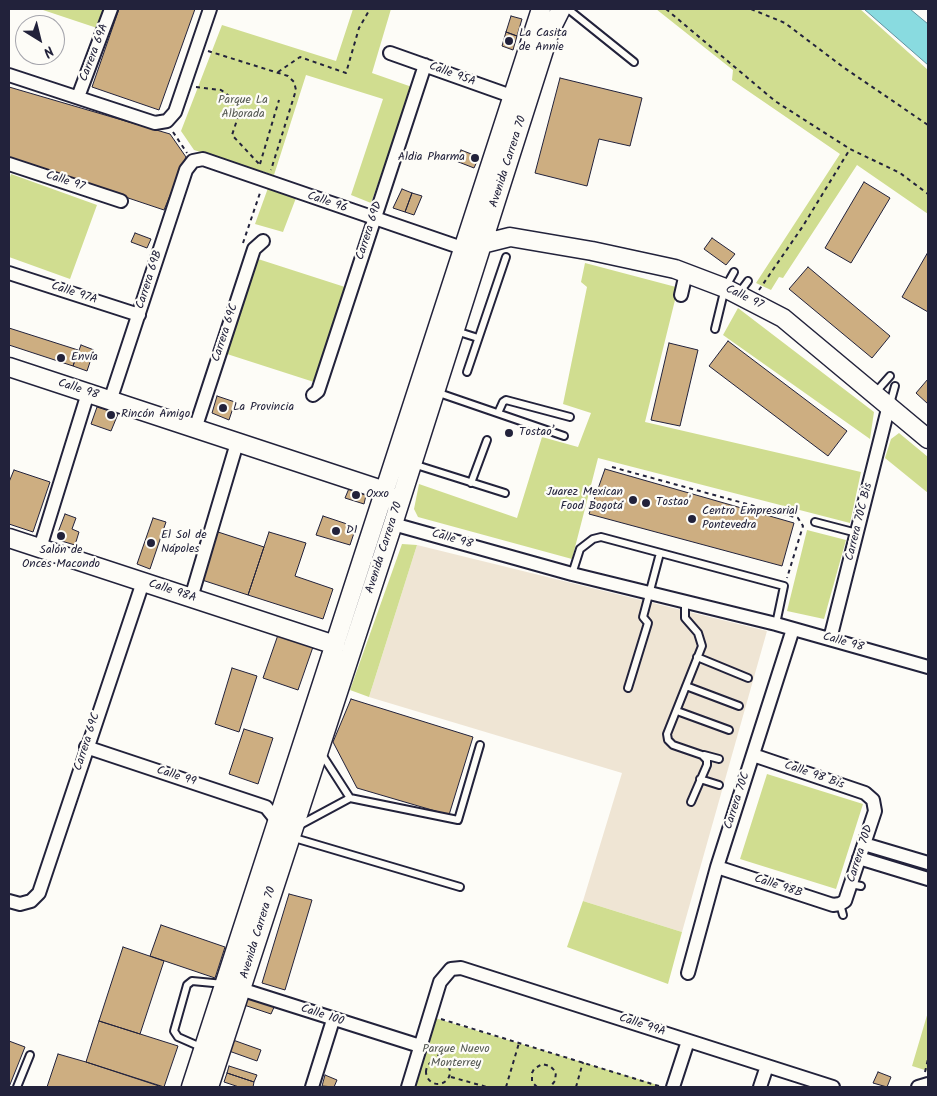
<!DOCTYPE html>
<html>
<head>
<meta charset="utf-8">
<style>
	body { margin:0 }
	#map { position:relative; width:937px; height:1096px; overflow:hidden; background:#fdfcf7; font-family:Kalam,sans-serif }
	canvas { display:block }
	.frame { position:absolute; inset:0; border:10px solid #22223b; pointer-events:none }
	.north { position:absolute; left:15px; top:15px; width:50px; height:50px; box-sizing:border-box; background:#fdfcf7; border:1px solid #a5a5ac; border-radius:50%; rotate:144deg; font-size:14px; font-weight:700; line-height:20px; text-align:center; color:#22223b }
	.north::after { content:''; display:block; margin:auto; width:18px; height:22px; background:#22223b; clip-path:polygon(50% 0,100% 100%,50% 72%,0 100%) }
</style>
</head>
<body>
<div id="map">
<canvas width="937" height="1096"></canvas>
<div class="frame"></div>
<div class="north">N</div>
</div>
<script>
const ctx = document.querySelector('canvas').getContext('2d');
ctx.lineJoin = 'round';
function paint(path, color) { ctx.fillStyle = color; ctx.fill(path, 'evenodd'); }
const toPath = rows => new Path2D(rows.map(r => 'M' + r).join(''));
function stroke(path, color, width, dash) { ctx.strokeStyle = color; ctx.lineWidth = width; ctx.lineCap = dash ? 'butt' : 'round'; ctx.setLineDash(dash || []); ctx.stroke(path); }
function drawText(font, color, halo, rows, align = 'center') {
  ctx.font = font + ' Kalam,sans-serif'; ctx.lineWidth = 4.5; ctx.setLineDash([]); ctx.textBaseline = 'middle'; ctx.strokeStyle = halo; ctx.fillStyle = color; for (const [text, x, y, turn = 0] of rows) {
    ctx.save(); ctx.translate(x, y); ctx.rotate((+turn || 0) * Math.PI / 180); ctx.textAlign = isNaN(turn) ? turn : align; if (halo) ctx.strokeText(text, 0, 0); ctx.fillText(text, 0, 0); ctx.restore();
  }
}
paint(toPath([
	[417,545,767,631,682,932,583,901,622,773,369,697]
]), '#efe5d4');
paint(toPath([
	[40,9,103,9,97,28],
	[353,9,391,9,372,73,412,87,371,203,351,195,383,99,306,75,274,175,194,150,181,131,222,25,336,61],
	[656,9,860,9,928,70,928,214,857,165,783,278,779,277,771,290,756,283,840,154,732,80,733,70],
	[11,174,97,205,70,279,9,257,9,180],
	[268,188,296,198,283,232,255,224],
	[258,259,348,288,317,383,227,354],
	[585,263,676,287,675,300,645,422,861,472,850,523,598,458,572,559,418,517,414,509,419,484,517,518,542,437,578,447,591,413,563,404,587,287,581,282],
	[738,308,874,412,870,439,723,335],
	[899,433,928,457,928,493,885,458,891,439],
	[807,530,846,540,824,619,787,611],
	[402,544,417,545,369,697,350,690],
	[767,774,863,804,836,889,740,859],
	[583,901,682,932,668,984,567,947],
	[928,1012,928,1071,912,1066],
	[435,1018,661,1086,414,1087]
]), '#d0dd90');
const water = toPath([
	[864,9,910,9,928,24,928,65,864,9]
]);
paint(water, '#89dbe0');
stroke(water, '#60919e', 1);
const building = toPath([
	[119,9,195,9,159,110,92,87,119,9],
	[511,16,522,19,517,36,506,32,511,16],
	[506,32,517,36,513,50,502,46,506,32],
	[560,78,642,98,630,146,599,139,587,186,535,173,560,78],
	[9,87,170,134,186,157,164,210,9,158,9,87],
	[461,150,479,157,474,168,456,161,461,150],
	[864,182,890,198,851,263,825,248,864,182],
	[402,189,412,193,405,212,393,208,402,189],
	[412,193,422,196,414,215,405,212,412,193],
	[135,233,151,239,147,248,131,242,135,233],
	[712,238,735,254,726,265,704,249,712,238],
	[928,252,928,312,902,297,928,252],
	[808,267,890,336,872,358,789,289,808,267],
	[9,328,78,350,73,366,9,345,9,328],
	[728,341,847,431,828,456,709,366,728,341],
	[669,343,698,350,680,426,651,420,669,343],
	[81,345,94,350,87,371,73,366,81,345],
	[928,379,928,404,916,393,928,379],
	[217,396,235,402,229,420,212,413,217,396],
	[97,407,118,414,111,431,91,424,97,407],
	[605,469,794,523,782,566,589,514,605,469],
	[14,470,50,482,33,532,9,524,9,482,14,470],
	[350,486,367,491,364,504,345,498,350,486],
	[65,514,76,518,72,529,79,532,75,545,58,540,57,535,65,514],
	[323,516,356,527,350,545,316,535,323,516],
	[153,518,166,522,150,569,137,564,153,518],
	[215,531,264,547,248,595,199,579,215,531],
	[269,532,306,543,295,576,333,589,323,619,248,595,269,532],
	[279,632,314,644,298,690,263,678,279,632],
	[232,668,257,676,239,732,215,724,232,668],
	[351,699,473,737,449,815,357,788,333,742,351,699],
	[244,729,273,738,258,784,229,774,244,729],
	[289,894,312,900,285,990,262,983,289,894],
	[161,925,225,947,215,978,150,956,161,925],
	[123,947,164,961,140,1034,99,1021,123,947],
	[247,995,275,1005,271,1014,244,1005,247,995],
	[99,1021,178,1046,164,1087,86,1062,99,1021],
	[233,1040,261,1050,257,1061,229,1051,233,1040],
	[9,1041,25,1047,9,1087,9,1041],
	[58,1054,86,1062,162,1087,47,1087,58,1054],
	[229,1066,257,1075,254,1082,227,1073,229,1066],
	[878,1072,891,1077,887,1087,873,1083,878,1072],
	[227,1073,254,1082,253,1087,239,1087,224,1082,227,1073],
	[325,1075,337,1080,334,1087,322,1086,325,1075]
]);
paint(building, '#cdae81');
stroke(building, '#22223b', 1);
const lane = toPath([
	[568,9,634,62],
	[739,293,748,281],
	[715,329,725,288,734,272],
	[456,331,478,338],
	[467,372,506,257],
	[436,392,564,436],
	[875,393,890,376],
	[890,404,895,386],
	[498,413,503,402,506,400,570,417],
	[413,464,505,493],
	[471,483,487,440],
	[815,522,857,533],
	[572,574,580,549,593,539,601,537,784,586,776,624],
	[685,602,685,618,698,633,702,646,667,734,668,740,673,745,702,755,707,760,707,765,691,802],
	[697,657,748,678],
	[686,686,739,706],
	[628,688,648,623,643,617,660,553],
	[677,711,729,730],
	[321,753,350,798],
	[704,755,719,759],
	[700,779,719,785],
	[298,826,350,798,458,820,480,745],
	[291,837,460,887],
	[851,884,861,886],
	[840,904,843,915],
	[203,1048,178,1037,174,1031,187,985,192,981,224,984],
	[17,1087,30,1055]
]);
const street = toPath([
	[390,53,514,97],
	[9,75,155,123,167,121,175,112,210,9],
	[78,97,111,9],
	[9,164,121,201],
	[9,273,139,315],
	[681,295,686,273],
	[313,395,318,391,425,65],
	[110,401,186,170,193,161,203,159,462,248],
	[195,429,254,249,263,241],
	[393,524,572,574,776,624,928,667],
	[40,548,88,393],
	[191,598,237,443],
	[830,639,889,405],
	[86,747,266,807,278,822],
	[864,844,928,863],
	[859,858,928,879],
	[717,867,833,905,840,904,845,901,875,811,873,800,865,793,753,755],
	[9,901,20,904,31,901,39,893,143,582],
	[688,973,717,867,793,629],
	[234,987,420,1046],
	[312,1087,333,1020],
	[408,1087,440,982,451,969,461,968,833,1087],
	[673,1087,688,1041],
	[760,1087,767,1066],
	[918,1087,928,1084]
]);
const secondary = toPath([
	[482,244,510,237,592,251,675,269,725,288,783,318,928,439],
	[9,367,385,491,391,499],
	[9,538,335,645],
	[191,1087,541,9],
	[209,1087,393,524,550,31,561,9]
]);
stroke(lane, '#22223b', 10);
stroke(street, '#22223b', 16);
stroke(secondary, '#22223b', 21);
stroke(toPath([
	[666,9,775,101,850,149,900,173,928,194],
	[751,9,785,23,843,67,928,125],
	[208,51,288,76,294,82,296,90,271,170],
	[278,72,300,57,346,73,359,28,370,9],
	[196,87,221,90,228,95,238,117,232,135,261,166],
	[173,132,187,153],
	[260,164,279,100],
	[243,243,261,190],
	[759,290,803,226,850,149],
	[612,467,798,518,803,526,787,578],
	[441,1019,662,1087],
	[432,1049,445,1062],
	'426 1072a12 12 0 1 1 24 0a12 12 0 1 1-24 0Z',
	[925,1072,928,1059],
	[451,1077,487,1087],
	[506,1087,519,1043],
	[537,1087,532,1082,532,1073,534,1069,542,1064,550,1066,556,1072,555,1081,550,1087],
	[576,1087,583,1062]
]), '#22223b', 2, [4, 4]);
stroke(lane, '#fdfcf7', 6);
stroke(street, '#fdfcf7', 12);
stroke(secondary, '#fdfcf7', 18);
for (const [x, y, r, color] of [
	[509,41,5,"#22223b"],
	[475,158,5,"#22223b"],
	[61,358,5,"#22223b"],
	[223,408,5,"#22223b"],
	[111,415,5,"#22223b"],
	[509,433,5,"#22223b"],
	[356,495,5,"#22223b"],
	[633,500,5,"#22223b"],
	[646,503,5,"#22223b"],
	[692,519,5,"#22223b"],
	[336,531,5,"#22223b"],
	[61,536,5,"#22223b"],
	[151,543,5,"#22223b"]
]) { const dot = new Path2D(); dot.arc(x, y, r, 0, 2 * Math.PI); ctx.fillStyle = color; ctx.fill(dot); stroke(dot, '#fdfcf7', 2); }
drawText('12px', '#22223b', '#fdfcf7', [
	["La Casita",519,34],
	["de Annie",519,48],
	["Aldia Pharma",465,158,"right"],
	["Envía",71,358],
	["La Provincia",233,408],
	["Rincón Amigo",121,415],
	["Tostao’",519,433],
	["Juarez Mexican",623,493,"right"],
	["Food Bogotá",623,507,"right"],
	["Oxxo",366,495],
	["Tostao'",656,503],
	["Centro Empresarial",702,512],
	["Pontevedra",702,526],
	["D1",346,531],
	["El Sol de",161,536],
	["Nápoles",161,550],
	["Salón de",61,551,"center"],
	["Onces Macondo",61,565,"center"]
], 'left');
drawText('12px', '#22223b', '#fdfcf7', [
	["Carrera 69A",95,53,-69],
	["Calle 95A",452,75,20],
	["Avenida Carrera 70",509,162,-72],
	["Calle 97",65,182,18],
	["Calle 96",327,203,19],
	["Carrera 69D",370,231,-72],
	["Carrera 69B",150,280,-72],
	["Calle 97A",74,294,18],
	["Calle 97",744,298,26],
	["Carrera 69C",226,333,-72],
	["Calle 98",78,390,18],
	["Carrera 70C Bis",860,522,-76],
	["Calle 98",452,540,16],
	["Avenida Carrera 70",385,548,-72],
	["Calle 98A",172,592,18],
	["Calle 98",843,643,16],
	["Carrera 69C",88,742,-72],
	["Calle 98 Bis",814,776,19],
	["Calle 99",176,777,18],
	["Carrera 70C",738,801,-72],
	["Carrera 70D",861,854,-72],
	["Calle 98B",778,887,18],
	["Avenida Carrera 70",259,933,-73],
	["Calle 100",322,1016,18],
	["Calle 99A",642,1026,18]
]);
drawText('12px', '#565a54', '#fdfcf7', [
	["Parque La",243,101],
	["Alborada",243,115],
	["Parque Nuevo",456,1050],
	["Monterrey",456,1064]
]);
</script>
</body>
</html>
